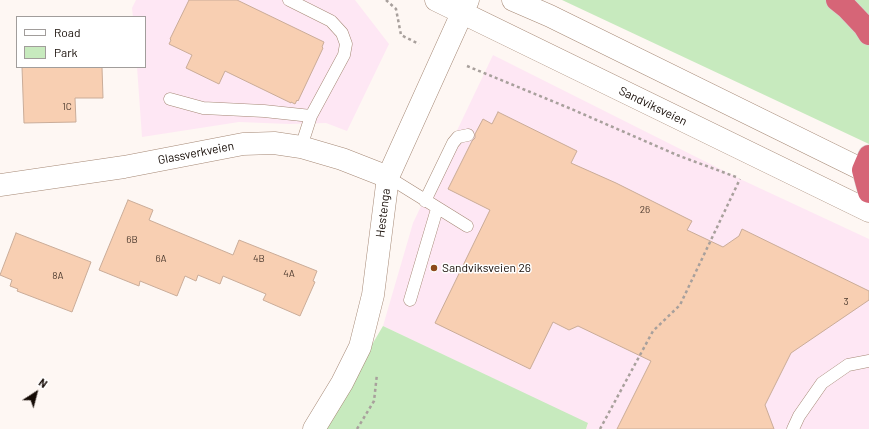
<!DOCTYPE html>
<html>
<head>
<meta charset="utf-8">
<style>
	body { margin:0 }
	#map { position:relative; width:869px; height:429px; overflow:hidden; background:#fef7f3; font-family:Barlow,sans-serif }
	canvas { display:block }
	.legend { position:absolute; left:16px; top:16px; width:130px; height:52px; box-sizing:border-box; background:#fff; border:1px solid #a19d9b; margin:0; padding:5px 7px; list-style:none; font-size:12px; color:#150b05 }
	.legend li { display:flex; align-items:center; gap:8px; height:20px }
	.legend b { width:20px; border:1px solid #a19d9b }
	.north { position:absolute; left:16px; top:373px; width:40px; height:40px; -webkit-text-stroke:3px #fff; paint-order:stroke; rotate:36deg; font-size:11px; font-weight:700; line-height:16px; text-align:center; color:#150b05 }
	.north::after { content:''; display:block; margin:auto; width:14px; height:18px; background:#150b05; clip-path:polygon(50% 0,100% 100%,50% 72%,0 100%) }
</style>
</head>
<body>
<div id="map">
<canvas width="869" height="429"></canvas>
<ul class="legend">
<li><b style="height:5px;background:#fff"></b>Road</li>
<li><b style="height:11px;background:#c7eabe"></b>Park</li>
</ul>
<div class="north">N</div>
</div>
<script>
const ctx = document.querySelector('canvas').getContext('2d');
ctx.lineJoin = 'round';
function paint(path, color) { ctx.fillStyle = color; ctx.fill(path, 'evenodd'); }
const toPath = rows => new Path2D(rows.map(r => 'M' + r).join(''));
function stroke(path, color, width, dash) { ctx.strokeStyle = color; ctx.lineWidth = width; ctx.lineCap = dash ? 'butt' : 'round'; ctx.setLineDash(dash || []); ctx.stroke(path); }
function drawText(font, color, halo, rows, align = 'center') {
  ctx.font = font + ' Barlow,sans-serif'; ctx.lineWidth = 3; ctx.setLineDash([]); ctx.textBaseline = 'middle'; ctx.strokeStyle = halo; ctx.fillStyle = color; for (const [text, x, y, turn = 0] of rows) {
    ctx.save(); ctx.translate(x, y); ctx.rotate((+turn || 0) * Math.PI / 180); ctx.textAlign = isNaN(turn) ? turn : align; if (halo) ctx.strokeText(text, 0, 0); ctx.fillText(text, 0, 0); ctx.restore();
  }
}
paint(toPath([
	[136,0,355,0,389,44,347,131,326,123,289,124,239,122,142,137,137,67,145,67,145,17,133,17,132,8],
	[493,55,740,179,869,239,869,429,586,429,588,424,383,326,413,223]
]), '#fee7f4');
paint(toPath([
	[562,0,869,0,869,144],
	[383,326,588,423,586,429,322,429]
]), '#c7eabe');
const building = toPath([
	[189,0,237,0,324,42,322,47,323,48,298,101,297,100,295,104,291,102,291,103,225,71,219,84,186,68,192,55,169,44,171,40,170,39,189,0],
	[22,67,102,67,103,98,75,98,76,122,24,123,22,67],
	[498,112,577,151,571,163,616,183,692,221,687,230,723,247,739,236,742,229,869,291,869,300,791,353,765,405,774,429,617,429,651,361,578,326,569,330,553,322,530,369,435,323,490,210,448,189,472,141,475,138,475,134,483,119,492,124,498,112],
	[128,200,153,210,149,220,233,255,239,240,317,271,313,281,315,282,300,316,263,300,266,294,223,276,220,284,198,275,196,281,185,276,177,296,140,281,139,286,99,270,128,200],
	[16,233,91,262,72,312,17,291,18,289,10,286,12,280,0,275,16,233]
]);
paint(building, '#f8cfb2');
stroke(building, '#caac98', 1);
const lane = toPath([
	[289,0,331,21,342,33,346,44,344,55,311,116,301,147],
	[170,99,203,108,264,111,311,116],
	[388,177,467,226],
	[425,201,453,143,458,137,468,135],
	[410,300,437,209],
	[793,429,799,416,822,383,848,365,869,361]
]);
const street = toPath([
	[0,185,124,167,243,144,274,143,301,147,342,159,388,177],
	[314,429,342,383,360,347,373,295,388,177,468,0]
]);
const secondary = toPath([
	[436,0,869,211],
	[513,0,550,16,869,173]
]);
const highway = toPath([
	[837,0,847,8,864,26,869,34],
	[869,156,863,170,869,192]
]);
stroke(lane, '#a58875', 13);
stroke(street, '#a58875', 23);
stroke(secondary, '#a58875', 23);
stroke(highway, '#d5d3d2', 23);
stroke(toPath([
	[386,0,396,9,401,35,419,44],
	[467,66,569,108,677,155,736,177],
	[357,429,374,401,377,374],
	[600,429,653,331,680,305,740,179]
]), '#a8a09c', 2.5, [3, 3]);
stroke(lane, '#fff', 12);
stroke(street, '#fff', 22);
stroke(secondary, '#fff', 22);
stroke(highway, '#d66577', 22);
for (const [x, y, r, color] of [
	[434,268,4,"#8d4a1b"]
]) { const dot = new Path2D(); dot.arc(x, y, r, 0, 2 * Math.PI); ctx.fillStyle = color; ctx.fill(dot); stroke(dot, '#fff', 1.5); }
drawText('10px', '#4e3c30', null, [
	["1C",67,107],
	["26",645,210],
	["6B",132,240],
	["6A",161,259],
	["4B",259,259],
	["4A",289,274],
	["8A",58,276],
	["3",846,302]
]);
drawText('12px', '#150b05', '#fff', [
	["Sandviksveien",653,106,26],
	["Glassverkveien",196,153,-11],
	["Hestenga",383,213,-83]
]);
drawText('12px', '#150b05', '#fff', [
	["Sandviksveien 26",442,268]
], 'left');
</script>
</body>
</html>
